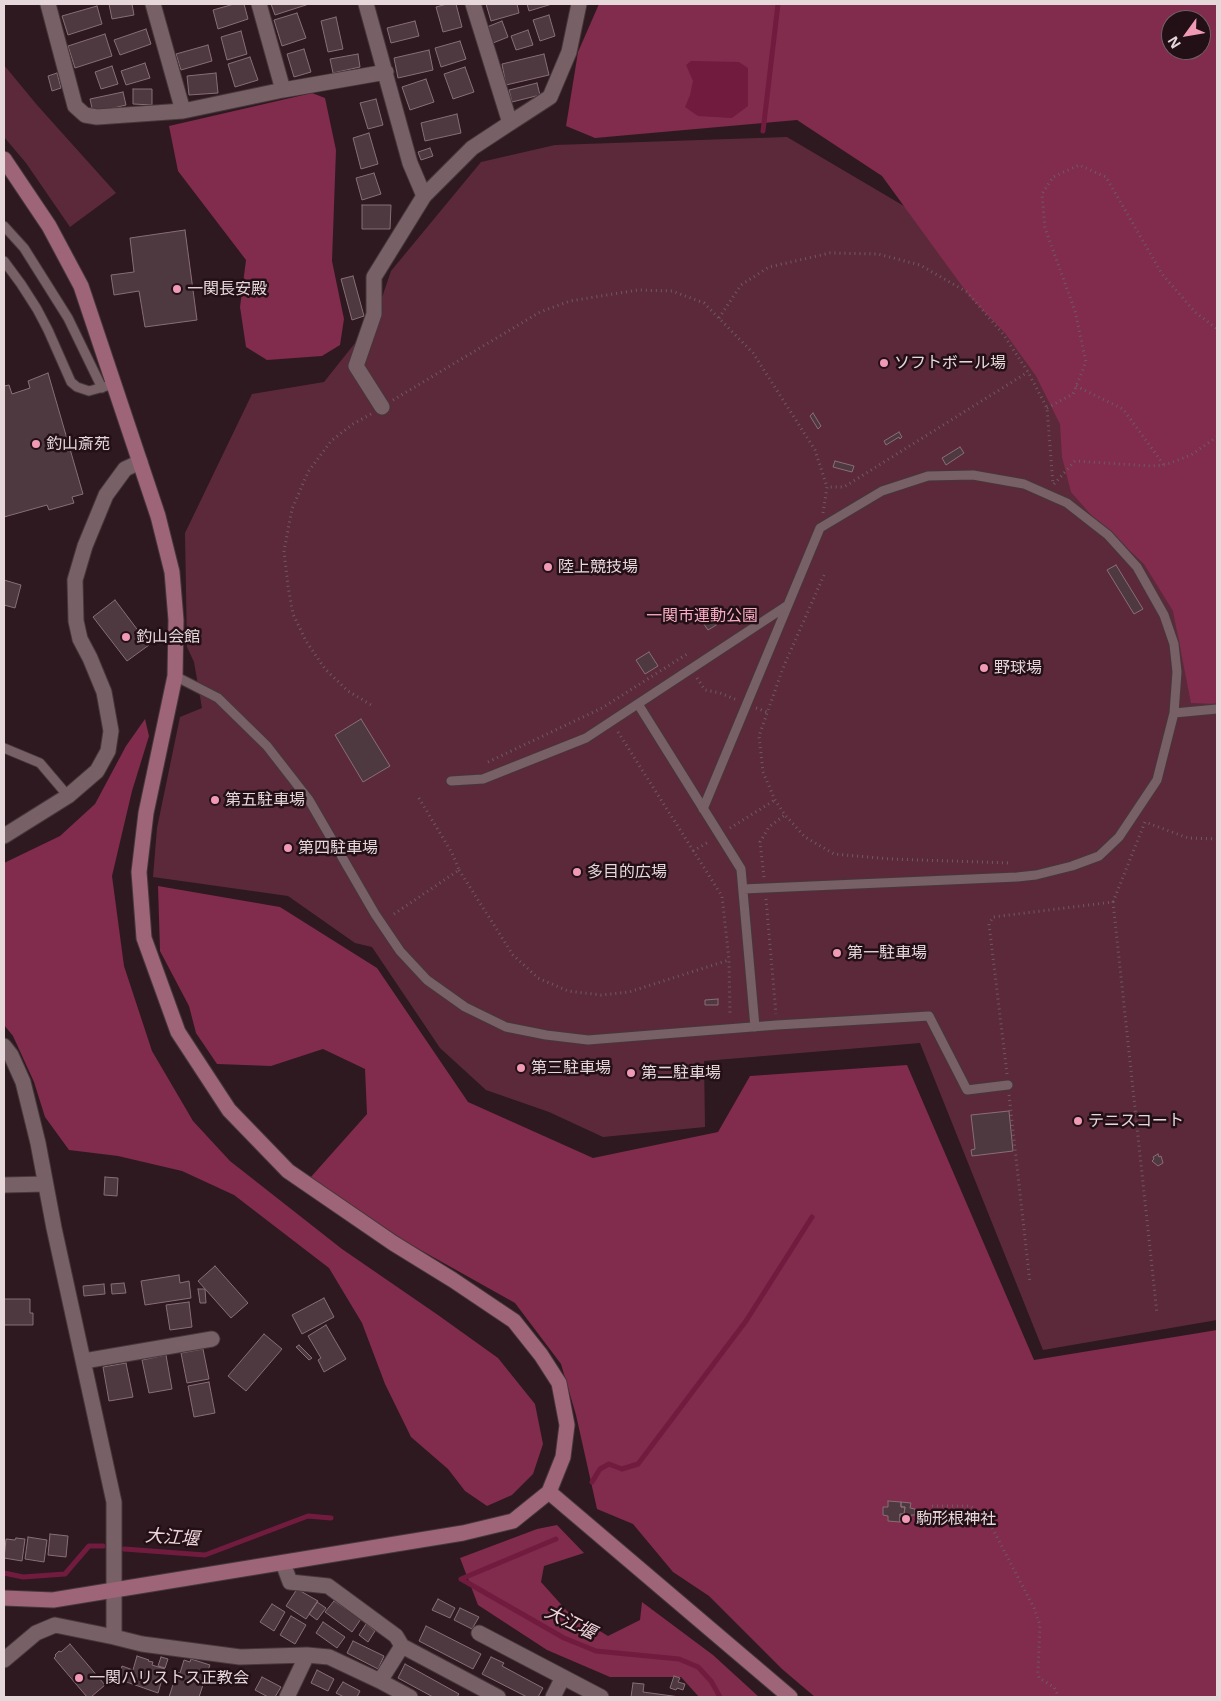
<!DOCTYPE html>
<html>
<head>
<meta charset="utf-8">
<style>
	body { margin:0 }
	#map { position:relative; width:1221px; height:1701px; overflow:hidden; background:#2d191f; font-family:"Noto Sans",sans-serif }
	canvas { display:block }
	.frame { position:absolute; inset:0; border:5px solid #e6d7db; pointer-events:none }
	.north { position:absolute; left:1161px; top:10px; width:50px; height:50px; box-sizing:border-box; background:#231016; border:1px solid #716065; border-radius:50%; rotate:238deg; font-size:14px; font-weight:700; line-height:20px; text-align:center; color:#e6d7db }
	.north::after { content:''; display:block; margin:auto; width:18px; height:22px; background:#f09ab5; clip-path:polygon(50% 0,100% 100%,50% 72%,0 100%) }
</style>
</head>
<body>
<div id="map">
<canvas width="1221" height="1701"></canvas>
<div class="frame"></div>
<div class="north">N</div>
</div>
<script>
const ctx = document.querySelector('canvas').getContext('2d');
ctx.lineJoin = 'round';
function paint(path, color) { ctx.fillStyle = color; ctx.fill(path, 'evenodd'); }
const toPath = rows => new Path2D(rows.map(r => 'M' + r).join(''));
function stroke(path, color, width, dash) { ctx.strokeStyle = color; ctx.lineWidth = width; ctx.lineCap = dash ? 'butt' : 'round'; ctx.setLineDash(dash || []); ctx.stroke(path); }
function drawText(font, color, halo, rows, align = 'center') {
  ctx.font = font + ' "Noto Sans","Noto Sans JP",sans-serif'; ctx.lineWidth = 5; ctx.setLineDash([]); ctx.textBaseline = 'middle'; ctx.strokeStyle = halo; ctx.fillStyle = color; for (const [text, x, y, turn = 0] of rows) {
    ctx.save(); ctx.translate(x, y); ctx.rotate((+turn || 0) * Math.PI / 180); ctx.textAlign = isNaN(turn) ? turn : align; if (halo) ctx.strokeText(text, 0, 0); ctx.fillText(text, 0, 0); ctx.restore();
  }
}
paint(toPath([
	[4,65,37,105,116,193,70,227,26,163,4,137],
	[787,137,1009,268,1217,442,1217,1320,1043,1350,920,1043,704,1061,705,1127,603,1137,549,1112,486,1090,440,1048,372,947,355,943,288,896,153,877,157,828,180,717,202,708,194,662,187,647,185,533,252,394,324,382,375,318,391,271,481,162,555,145]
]), '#5c293b');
paint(toPath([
	[599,4,1217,4,1217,704,1191,703,1173,611,1144,564,1092,516,1071,492,1062,457,1060,424,1036,376,1005,333,970,297,882,176,797,120,595,138,566,126,578,52],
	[1171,20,1201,20,1201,50,1171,50],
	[312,93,325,98,336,150,332,261,344,319,340,345,322,356,267,360,246,347,240,307,246,260,178,171,169,126],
	[145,719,149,736,132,791,112,876,124,966,152,1051,193,1121,230,1161,342,1249,438,1315,498,1358,535,1404,543,1444,533,1474,512,1495,487,1506,465,1491,448,1469,411,1437,385,1384,362,1323,329,1268,234,1195,182,1171,118,1156,69,1150,45,1117,34,1082,13,1036,4,1025,4,863,60,836,95,804,126,746],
	[158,886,280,907,377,968,468,1102,593,1158,718,1132,750,1076,907,1065,1034,1360,1217,1330,1217,1697,815,1697,782,1669,709,1596,673,1572,633,1524,597,1509,576,1415,561,1364,515,1303,408,1243,310,1178,367,1114,365,1069,323,1049,271,1066,217,1064,196,1033,189,1006,160,951],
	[557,1525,584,1553,544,1566,541,1582,567,1611,608,1636,640,1620,642,1602,713,1655,759,1697,699,1697,681,1677,610,1677,547,1650,478,1605,460,1558,537,1529]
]), '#812b4d');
paint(toPath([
	[691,61,739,62,748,68,748,106,732,118,698,116,685,107,690,95,693,81,686,65]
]), '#711b3f');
stroke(toPath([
	[763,131,778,4],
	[592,1482,600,1469,609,1464,622,1469,638,1464,746,1321,812,1217],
	[124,1549,205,1555,308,1516,331,1518],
	[4,1573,23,1577,65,1574,89,1546,103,1546],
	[461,1579,564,1638,596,1651,679,1659,698,1667,711,1681,720,1697],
	[461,1579,556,1539]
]), '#711b3f', 5);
const building = toPath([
	[109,4,132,4,134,15,112,19,109,4],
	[234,4,244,4,248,19,218,29,213,10,234,4],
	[271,4,309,4,275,15,271,4],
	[447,4,456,4,462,27,443,32,436,7,447,4],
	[486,4,517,4,519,13,491,21,486,4],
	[527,4,552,4,529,11,527,4],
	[97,6,102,24,68,35,62,16,97,6],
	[297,13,306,38,282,46,274,20,297,13],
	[549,15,555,36,540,41,533,20,549,15],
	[336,17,343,49,328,52,321,21,336,17],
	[415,21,419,36,391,43,387,28,415,21],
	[502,21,508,37,493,43,487,27,502,21],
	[146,29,151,44,120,55,114,40,146,29],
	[528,30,533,45,516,50,511,36,528,30],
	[241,31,247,54,227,60,221,37,241,31],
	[105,34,112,56,75,68,68,46,105,34],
	[460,41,466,59,441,67,435,48,460,41],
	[208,45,212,61,181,70,176,54,208,45],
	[304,49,311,72,294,77,287,54,304,49],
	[429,50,433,70,398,78,394,58,429,50],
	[358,54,360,67,333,73,330,59,358,54],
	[544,54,549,75,506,85,502,64,544,54],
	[250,57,258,80,235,87,228,64,250,57],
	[145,63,150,78,126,85,121,71,145,63],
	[112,66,118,84,101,89,95,72,112,66],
	[465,67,474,92,453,99,444,74,465,67],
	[57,73,61,88,52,91,48,76,57,73],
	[216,73,218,93,189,95,187,76,216,73],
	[426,79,434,102,410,110,402,87,426,79],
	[537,83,540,95,512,102,509,90,537,83],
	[133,89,152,89,152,105,133,104,133,89],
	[123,92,126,105,93,113,90,99,123,92],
	[376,99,383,125,368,129,360,103,376,99],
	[457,114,461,133,425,141,421,123,457,114],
	[369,133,378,164,361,169,353,138,369,133],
	[430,148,433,156,421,160,418,152,430,148],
	[374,173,381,194,362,200,356,178,374,173],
	[362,205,391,205,390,229,362,229,362,205],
	[185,230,197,320,145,327,139,291,114,295,111,275,134,272,130,238,185,230],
	[353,276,364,316,352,320,341,279,353,276],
	[48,373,83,494,72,497,74,503,49,510,47,505,4,517,4,386,9,385,12,394,30,388,28,381,48,373],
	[813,413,821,426,818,429,810,416,813,413],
	[899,432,902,437,900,439,899,437,886,445,884,441,899,432],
	[960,447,964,453,946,465,942,458,960,447],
	[835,461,854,466,852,472,833,467,835,461],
	[1116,565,1143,609,1134,614,1107,570,1116,565],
	[4,580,21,585,15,608,4,605,4,580],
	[115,600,149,645,127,661,93,617,115,600],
	[719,609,726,619,708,630,701,620,719,609],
	[649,652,658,666,645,674,636,660,649,652],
	[361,719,390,766,363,782,335,735,361,719],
	[718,999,718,1005,705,1005,705,1000,718,999],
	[1009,1111,1013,1151,972,1156,971,1150,975,1149,971,1115,1009,1111],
	[1158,1154,1159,1157,1161,1156,1163,1163,1158,1166,1152,1161,1154,1159,1153,1157,1158,1154],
	[105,1177,118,1178,117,1196,104,1195,105,1177],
	[215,1266,248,1303,231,1318,198,1281,215,1266],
	[179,1275,180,1283,189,1281,191,1298,145,1305,141,1281,179,1275],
	[124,1283,126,1293,112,1294,111,1284,124,1283],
	[104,1284,105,1294,84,1296,83,1286,104,1284],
	[198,1289,205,1289,206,1303,200,1303,198,1289],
	[324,1298,334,1317,302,1334,292,1315,324,1298],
	[4,1299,30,1299,30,1313,33,1313,33,1325,4,1325,4,1299],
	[189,1302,192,1327,170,1330,166,1305,189,1302],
	[326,1325,346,1359,324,1372,318,1360,321,1358,308,1336,326,1325],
	[264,1334,282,1349,246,1391,228,1376,264,1334],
	[299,1345,312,1358,309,1360,296,1347,299,1345],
	[203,1349,209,1379,187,1383,181,1353,203,1349],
	[166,1355,172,1389,149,1393,142,1360,166,1355],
	[126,1363,133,1397,109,1401,103,1367,126,1363],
	[209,1382,215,1413,194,1417,188,1386,209,1382],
	[888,1501,901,1502,901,1507,905,1507,904,1514,900,1514,900,1522,888,1521,888,1516,883,1515,883,1507,888,1507,888,1501],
	[901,1502,911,1503,910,1508,915,1509,915,1515,911,1515,910,1523,900,1522,900,1514,904,1514,905,1507,901,1507,901,1502],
	[50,1534,68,1536,66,1557,48,1555,50,1534],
	[28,1537,47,1540,44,1562,25,1559,28,1537],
	[16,1538,25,1539,22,1561,4,1558,6,1539,15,1540,16,1538],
	[297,1589,318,1601,306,1619,286,1606,297,1589],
	[438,1599,455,1608,450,1618,432,1610,438,1599],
	[334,1601,361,1619,352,1632,325,1612,334,1601],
	[317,1602,326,1608,317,1620,309,1614,317,1602],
	[272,1604,285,1612,274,1631,260,1622,272,1604],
	[460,1608,479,1617,472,1629,454,1620,460,1608],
	[291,1616,306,1625,295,1644,280,1635,291,1616],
	[323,1622,345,1637,337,1648,316,1633,323,1622],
	[366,1624,375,1631,368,1642,359,1635,366,1624],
	[426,1626,481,1654,473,1669,419,1641,426,1626],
	[353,1641,384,1656,378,1669,347,1653,353,1641],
	[70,1644,105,1685,91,1697,87,1697,54,1658,56,1656,55,1655,59,1651,61,1652,70,1644],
	[137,1656,149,1660,148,1661,153,1662,152,1665,165,1669,158,1693,118,1679,122,1666,133,1670,137,1656],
	[161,1657,168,1659,165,1668,158,1666,161,1657],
	[491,1657,504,1663,502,1666,543,1688,538,1697,527,1697,482,1674,491,1657],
	[191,1659,210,1665,208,1670,217,1673,213,1685,204,1682,199,1697,169,1697,177,1672,180,1673,184,1660,190,1662,191,1659],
	[405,1664,459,1694,457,1697,433,1697,398,1678,405,1664],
	[317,1670,334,1679,328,1691,311,1683,317,1670],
	[674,1676,680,1678,678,1682,685,1684,683,1690,677,1688,676,1690,670,1688,674,1676],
	[262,1677,281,1687,275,1697,268,1697,255,1690,262,1677],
	[343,1682,360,1691,357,1697,344,1697,336,1693,343,1682],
	[633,1683,644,1684,643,1692,680,1697,631,1697,633,1683]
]);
paint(building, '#4f3940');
stroke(building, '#886e75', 1);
const lane = toPath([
	[4,226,24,248,68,318,102,388],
	[4,261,21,284,37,309,48,330,71,382,77,387,89,391,107,386],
	[175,676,218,698,267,746,309,800,375,914,400,951,427,980,465,1007,506,1027,546,1035,588,1040,777,1025,929,1016,967,1090,1008,1085],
	[638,704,741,869,755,1027],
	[1174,713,1217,709],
	[4,748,40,763,68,796],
	[451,781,483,779,586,738,788,605],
	[703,809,820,528,882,491,928,476,973,475,1024,484,1067,503,1108,535,1137,567,1164,615,1174,644,1177,672,1174,713,1157,780,1119,837,1099,856,1072,866,1036,875,1017,877,743,889]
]);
const street = toPath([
	[48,4,75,106,85,115,97,117,183,111],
	[153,4,183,111,283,90,386,72],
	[259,4,283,90],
	[366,4,410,163,424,196],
	[473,4,510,123,550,97,569,52,579,4],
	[382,407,356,366,374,314,374,277,424,196,472,148,510,123],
	[4,836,68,796,97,771,108,751,111,731,104,692,90,658,80,639,76,621,75,580,85,546,106,495,125,469,140,462],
	[4,1046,11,1055,23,1082,38,1143,54,1228,114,1502,114,1637,55,1625,36,1633,4,1660],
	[4,1185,45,1184],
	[84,1361,212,1339],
	[283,1563,290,1582,328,1586,396,1636,402,1646,498,1697],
	[479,1633,601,1697],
	[114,1637,142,1644,240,1657,307,1655,329,1657,380,1681,410,1697],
	[380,1681,402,1646],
	[287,1697,307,1655],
	[553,1697,563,1677]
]);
const secondary = toPath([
	[4,159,49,226,81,286,158,516,172,572,176,620,175,676,146,813,139,872,144,938,178,1032,229,1110,288,1171,393,1243,453,1280,514,1321,541,1355,559,1383,567,1425,563,1457,549,1492],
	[4,1598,53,1600,463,1533,513,1521,549,1492,790,1697]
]);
stroke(lane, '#46373b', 11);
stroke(street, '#46373b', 17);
stroke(secondary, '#46373b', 17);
stroke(toPath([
	[719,318,741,285,769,267,830,253,878,254,920,265,967,292,1003,334,1028,372,1047,408,1053,485],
	[1076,386,1123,409,1164,465],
	[393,400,540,312,570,301,638,290,672,291,704,303,753,353,815,450,827,487],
	[1047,408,1073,394,1086,362,1075,311,1045,228,1042,194,1053,177,1079,165,1106,177,1162,274,1195,312,1217,329],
	[371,414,353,424,331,441,308,472,292,509,284,551,288,586,293,614,306,641,325,669,348,691,373,706],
	[1054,484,1075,461,1151,466,1165,465,1191,455,1217,437],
	[823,513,827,487,844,487,1028,372],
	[824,575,783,668,759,736,763,772,775,800,785,815,805,837,834,854,890,859,1011,863],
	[697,678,705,690,720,693,737,700],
	[756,708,767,712],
	[618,732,722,896,729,960,730,1015],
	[488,762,602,708,687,654],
	[730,828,775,800],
	[693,851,710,841],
	[459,870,513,955,538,978,568,991,601,995,629,992,729,960],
	[764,877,760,842,769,827,785,815],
	[766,899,776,1014],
	[1113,902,1145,822,1188,838,1217,839],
	[394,914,459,870,452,853,417,795],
	[1007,1074,989,924,993,917,1113,902,1157,1314],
	[1009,1095,1030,1283],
	[932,1506,971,1506,988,1520,1034,1608,1040,1625,1038,1672,1039,1678,1054,1687,1059,1697]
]), '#6d5b60', 3, [1, 4]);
stroke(lane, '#786067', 9);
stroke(street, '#786067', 15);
stroke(secondary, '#9e6478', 15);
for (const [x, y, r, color] of [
	[177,289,5,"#f09ab5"],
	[884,363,5,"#f09ab5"],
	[36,444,5,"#f09ab5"],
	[548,567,5,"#f09ab5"],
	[126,637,5,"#f09ab5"],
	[984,668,5,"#f09ab5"],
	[215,800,5,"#f09ab5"],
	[288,848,5,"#f09ab5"],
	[577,872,5,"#f09ab5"],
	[837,953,5,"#f09ab5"],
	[521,1068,5,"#f09ab5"],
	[631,1073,5,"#f09ab5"],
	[1078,1121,5,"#f09ab5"],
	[906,1519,5,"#f09ab5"],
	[79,1678,5,"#f09ab5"]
]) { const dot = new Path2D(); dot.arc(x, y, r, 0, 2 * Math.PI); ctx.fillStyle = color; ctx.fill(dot); stroke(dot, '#231016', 2); }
drawText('16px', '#e6d7db', '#231016', [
	["一関長安殿",187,289],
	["ソフトボール場",894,363],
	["釣山斎苑",46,444],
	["陸上競技場",558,567],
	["釣山会館",136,637],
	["野球場",994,668],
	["第五駐車場",225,800],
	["第四駐車場",298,848],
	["多目的広場",587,872],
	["第一駐車場",847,953],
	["第三駐車場",531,1068],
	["第二駐車場",641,1073],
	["テニスコート",1088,1121],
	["駒形根神社",916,1519],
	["一関ハリストス正教会",89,1678]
], 'left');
drawText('16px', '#f8adc3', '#231016', [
	["一関市運動公園",702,616]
]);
drawText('italic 18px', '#efd5dc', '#231016', [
	["大江堰",172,1538,4],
	["大江堰",570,1623,26]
]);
</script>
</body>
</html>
